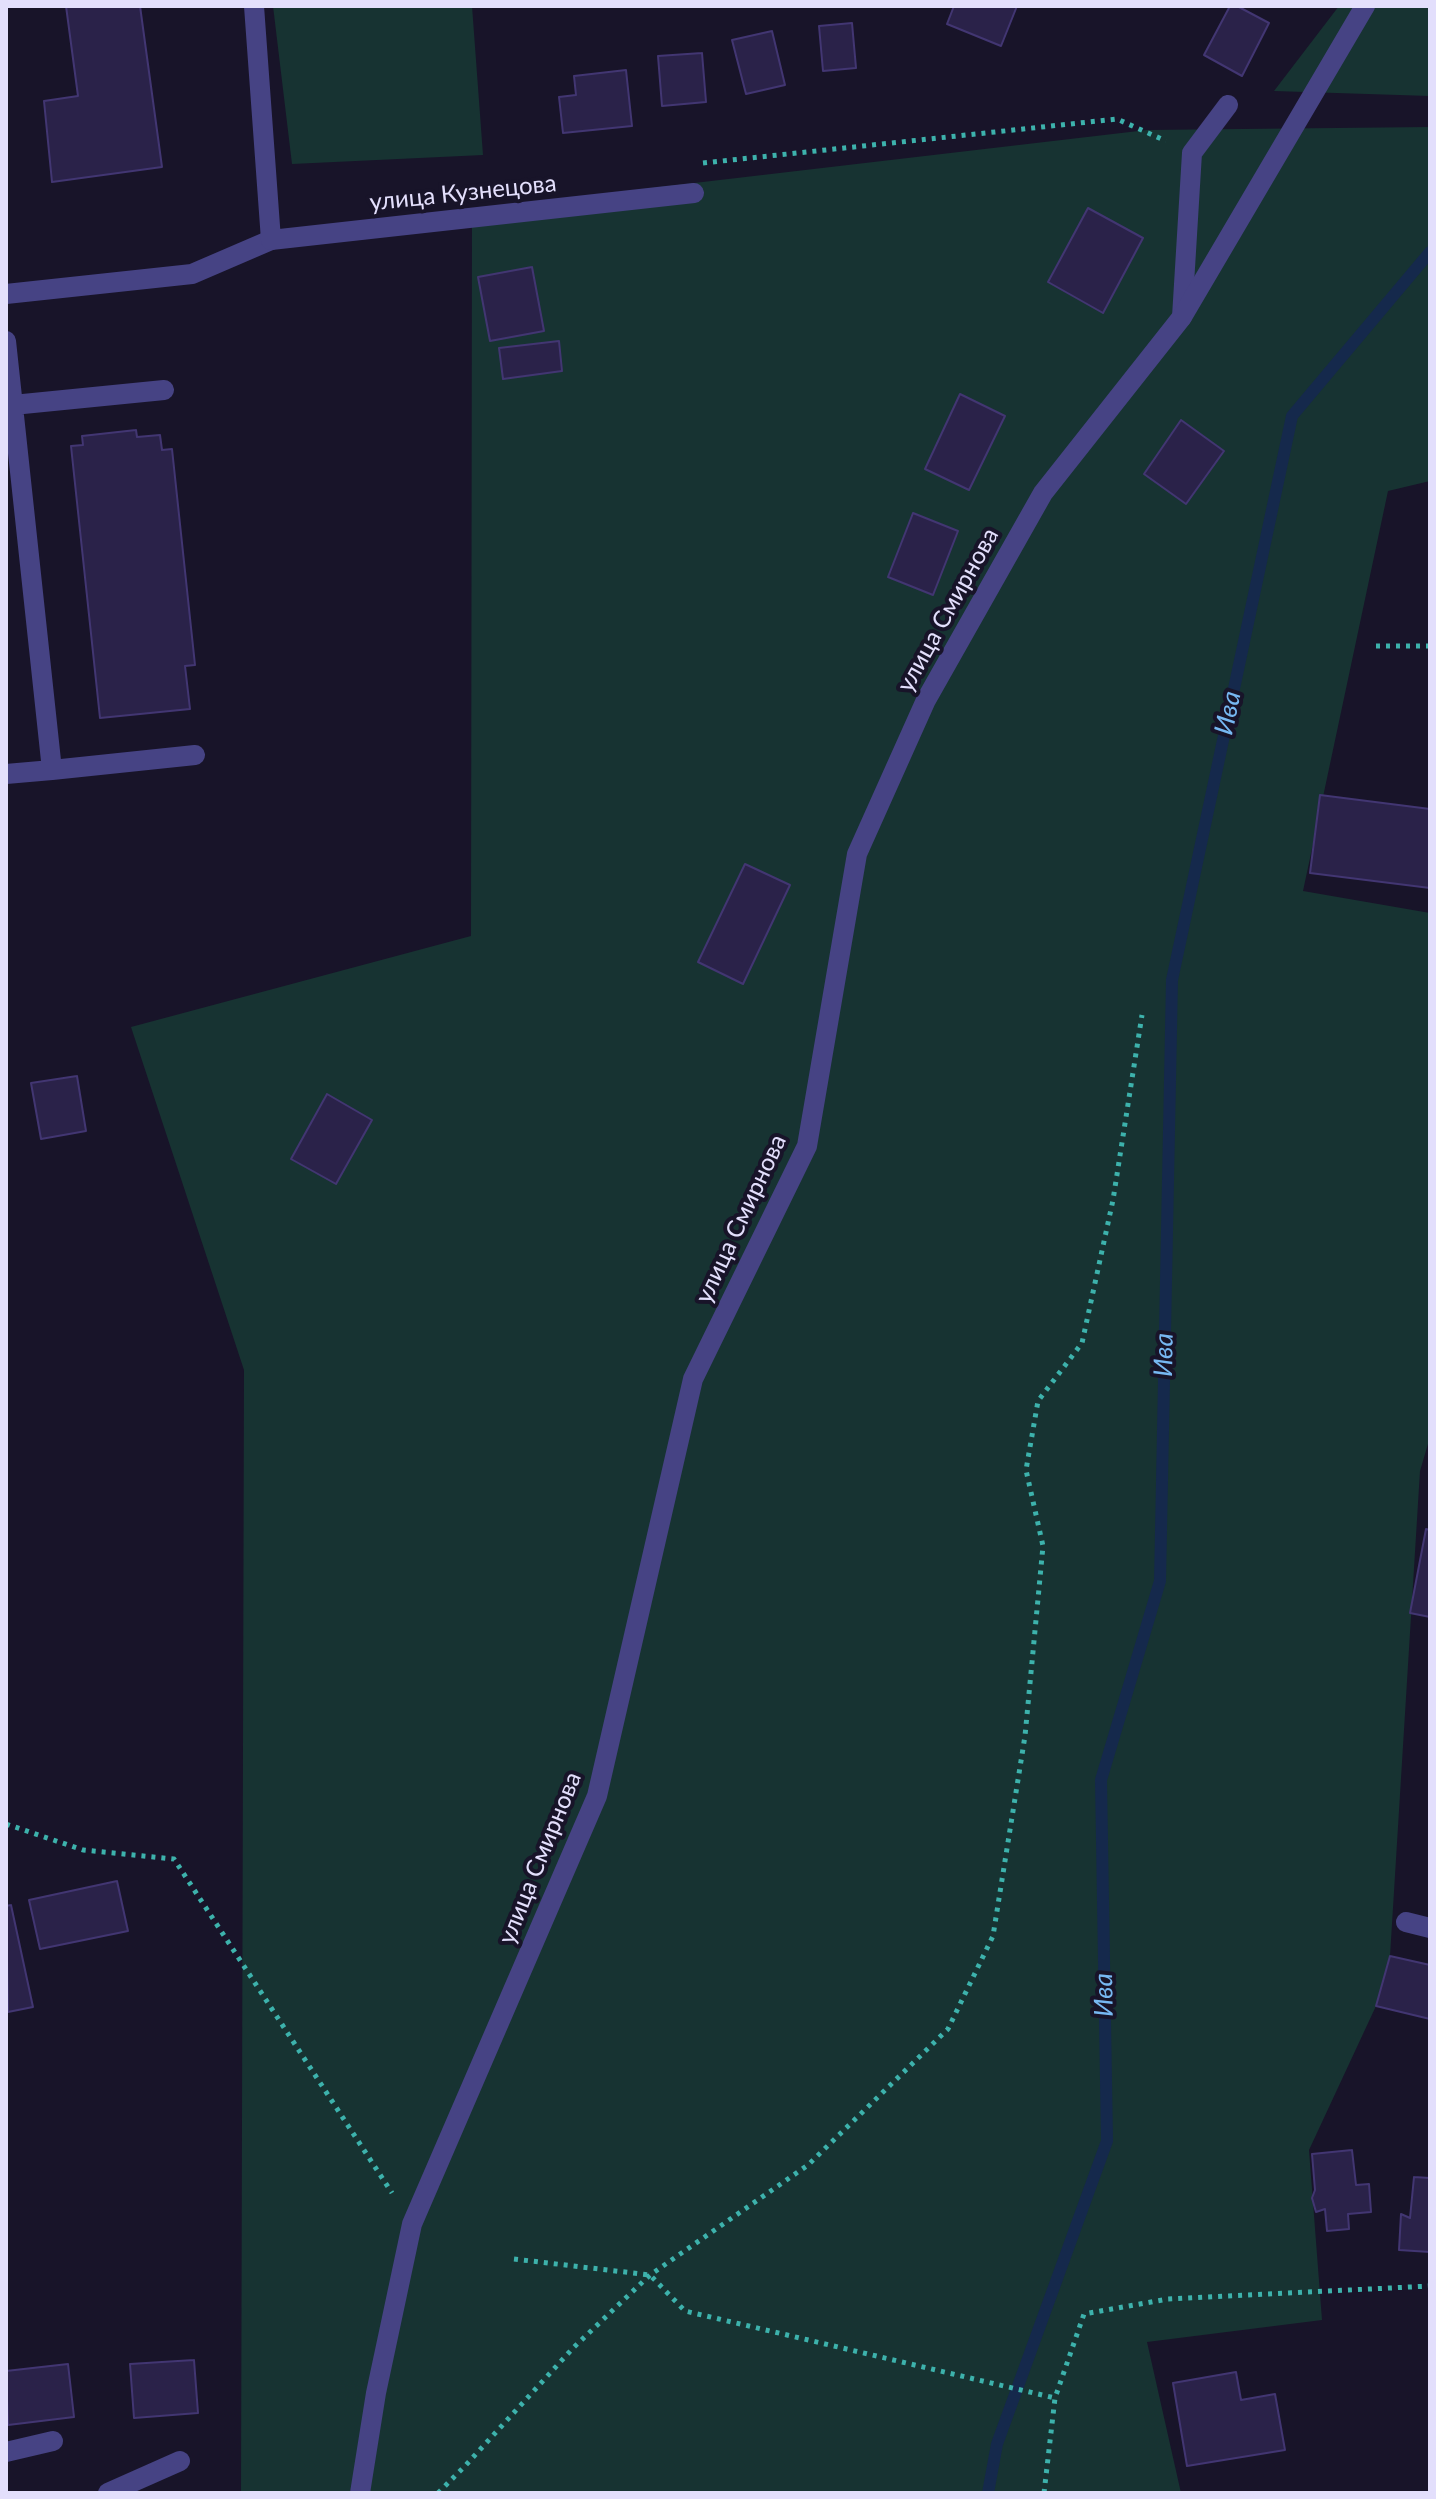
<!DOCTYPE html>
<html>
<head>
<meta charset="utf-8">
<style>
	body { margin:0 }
	#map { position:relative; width:1436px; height:2499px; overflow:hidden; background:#181429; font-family:Lato,sans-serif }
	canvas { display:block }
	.frame { position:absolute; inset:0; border:8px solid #e3dffc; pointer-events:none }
</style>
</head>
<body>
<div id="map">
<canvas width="1436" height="2499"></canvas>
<div class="frame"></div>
</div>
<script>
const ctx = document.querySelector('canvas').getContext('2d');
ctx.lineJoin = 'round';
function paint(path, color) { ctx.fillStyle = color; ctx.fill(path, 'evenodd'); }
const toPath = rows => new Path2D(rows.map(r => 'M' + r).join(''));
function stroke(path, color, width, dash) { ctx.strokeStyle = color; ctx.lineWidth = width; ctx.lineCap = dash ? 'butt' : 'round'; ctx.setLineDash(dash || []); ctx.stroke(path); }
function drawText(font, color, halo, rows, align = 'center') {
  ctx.font = font + ' Lato,sans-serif'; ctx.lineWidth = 8; ctx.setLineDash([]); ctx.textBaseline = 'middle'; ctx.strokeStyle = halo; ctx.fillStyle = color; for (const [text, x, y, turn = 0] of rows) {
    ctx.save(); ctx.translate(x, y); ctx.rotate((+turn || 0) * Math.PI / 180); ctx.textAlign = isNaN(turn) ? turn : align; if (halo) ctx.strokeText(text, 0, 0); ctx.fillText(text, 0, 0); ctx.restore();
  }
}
paint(toPath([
	[273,6,472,6,483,155,292,164],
	[1339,6,1430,6,1430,96,1274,91],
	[1430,127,1430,481,1388,491,1303,891,1430,913,1430,1437,1420,1471,1390,1956,1376,2006,1309,2150,1322,2320,1147,2342,1181,2493,241,2493,244,1370,131,1027,471,936,472,209,1147,130]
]), '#173332');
stroke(toPath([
	[988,2493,997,2444,1107,2141,1101,1780,1160,1581,1172,980,1292,416,1430,252]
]), '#15294c', 12);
const building = toPath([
	[66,6,140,6,162,167,52,182,44,101,78,96,66,6],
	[954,6,1017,6,1001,46,947,24,954,6],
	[1230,6,1237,6,1269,23,1242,76,1204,55,1230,6],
	[852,23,856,68,823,71,819,26,852,23],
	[772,31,785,85,746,94,732,40,772,31],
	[702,53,706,102,662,106,658,56,702,53],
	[626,70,632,126,563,133,559,97,576,95,574,76,626,70],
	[1088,208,1143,238,1103,313,1048,282,1088,208],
	[532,267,544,331,490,341,478,277,532,267],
	[559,341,562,371,503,379,499,348,559,341],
	[960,394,1005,416,969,490,925,469,960,394],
	[1181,420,1224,451,1186,504,1144,474,1181,420],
	[136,430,137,437,160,435,162,450,172,449,195,665,185,666,190,709,100,718,71,446,83,445,82,436,136,430],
	[913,513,958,531,933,595,888,577,913,513],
	[1320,795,1430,809,1430,888,1310,873,1320,795],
	[745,864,790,885,743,984,698,962,745,864],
	[77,1076,86,1131,41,1139,31,1083,77,1076],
	[327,1094,372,1120,336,1184,291,1159,327,1094],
	[1426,1529,1430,1530,1430,1617,1410,1613,1426,1529],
	[117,1881,128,1931,40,1949,29,1900,117,1881],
	[11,1905,33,2007,8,2012,6,1906,11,1905],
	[1390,1956,1430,1965,1430,2019,1376,2006,1390,1956],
	[1352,2150,1356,2185,1369,2184,1371,2212,1348,2214,1349,2229,1327,2231,1325,2209,1316,2212,1312,2198,1315,2190,1312,2154,1352,2150],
	[1414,2177,1430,2178,1430,2252,1399,2250,1401,2214,1410,2218,1414,2177],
	[194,2360,198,2413,134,2418,130,2364,194,2360],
	[68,2364,74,2417,8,2425,6,2371,68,2364],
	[1236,2372,1241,2400,1275,2394,1285,2450,1187,2466,1173,2383,1236,2372]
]);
paint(building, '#2a2249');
stroke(building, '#423672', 2);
stroke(toPath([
	[703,163,1117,119,1166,141],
	[1376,646,1430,646],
	[6,1824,83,1850,174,1859,392,2193],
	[514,2259,650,2275,685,2311,1055,2398],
	[438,2493,465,2466,574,2347,650,2275,808,2165,948,2029,993,1936,1025,1736,1043,1546,1026,1470,1038,1401,1082,1343,1113,1200,1142,1015],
	[1044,2493,1055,2398,1084,2314,1168,2299,1430,2286]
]), '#3db2ac', 5, [4, 6]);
stroke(toPath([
	[6,294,192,274,271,240],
	[1182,317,1192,153,1228,105],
	[6,341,52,770,6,774],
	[13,405,164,390],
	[52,770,195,755],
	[6,2452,53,2441]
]), '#464384', 20);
stroke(toPath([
	[254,6,271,240,694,193],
	[1406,1922,1430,1928],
	[108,2493,180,2461],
	[360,2493,376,2393,412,2224,597,1796,693,1379,807,1146,857,854,926,700,1043,493,1182,317,1365,6]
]), '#464384', 20);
drawText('24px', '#e3dffc', '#181429', [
	["улица Кузнецова",463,193,-6],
	["улица Смирнова",948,610,-61],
	["улица Смирнова",741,1219,-65],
	["улица Смирнова",540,1858,-68]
]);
drawText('italic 26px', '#77b8f2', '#181429', [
	["Ива",1228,713,-78],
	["Ива",1164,1355,-89],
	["Ива",1104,1995,-91]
]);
</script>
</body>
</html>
